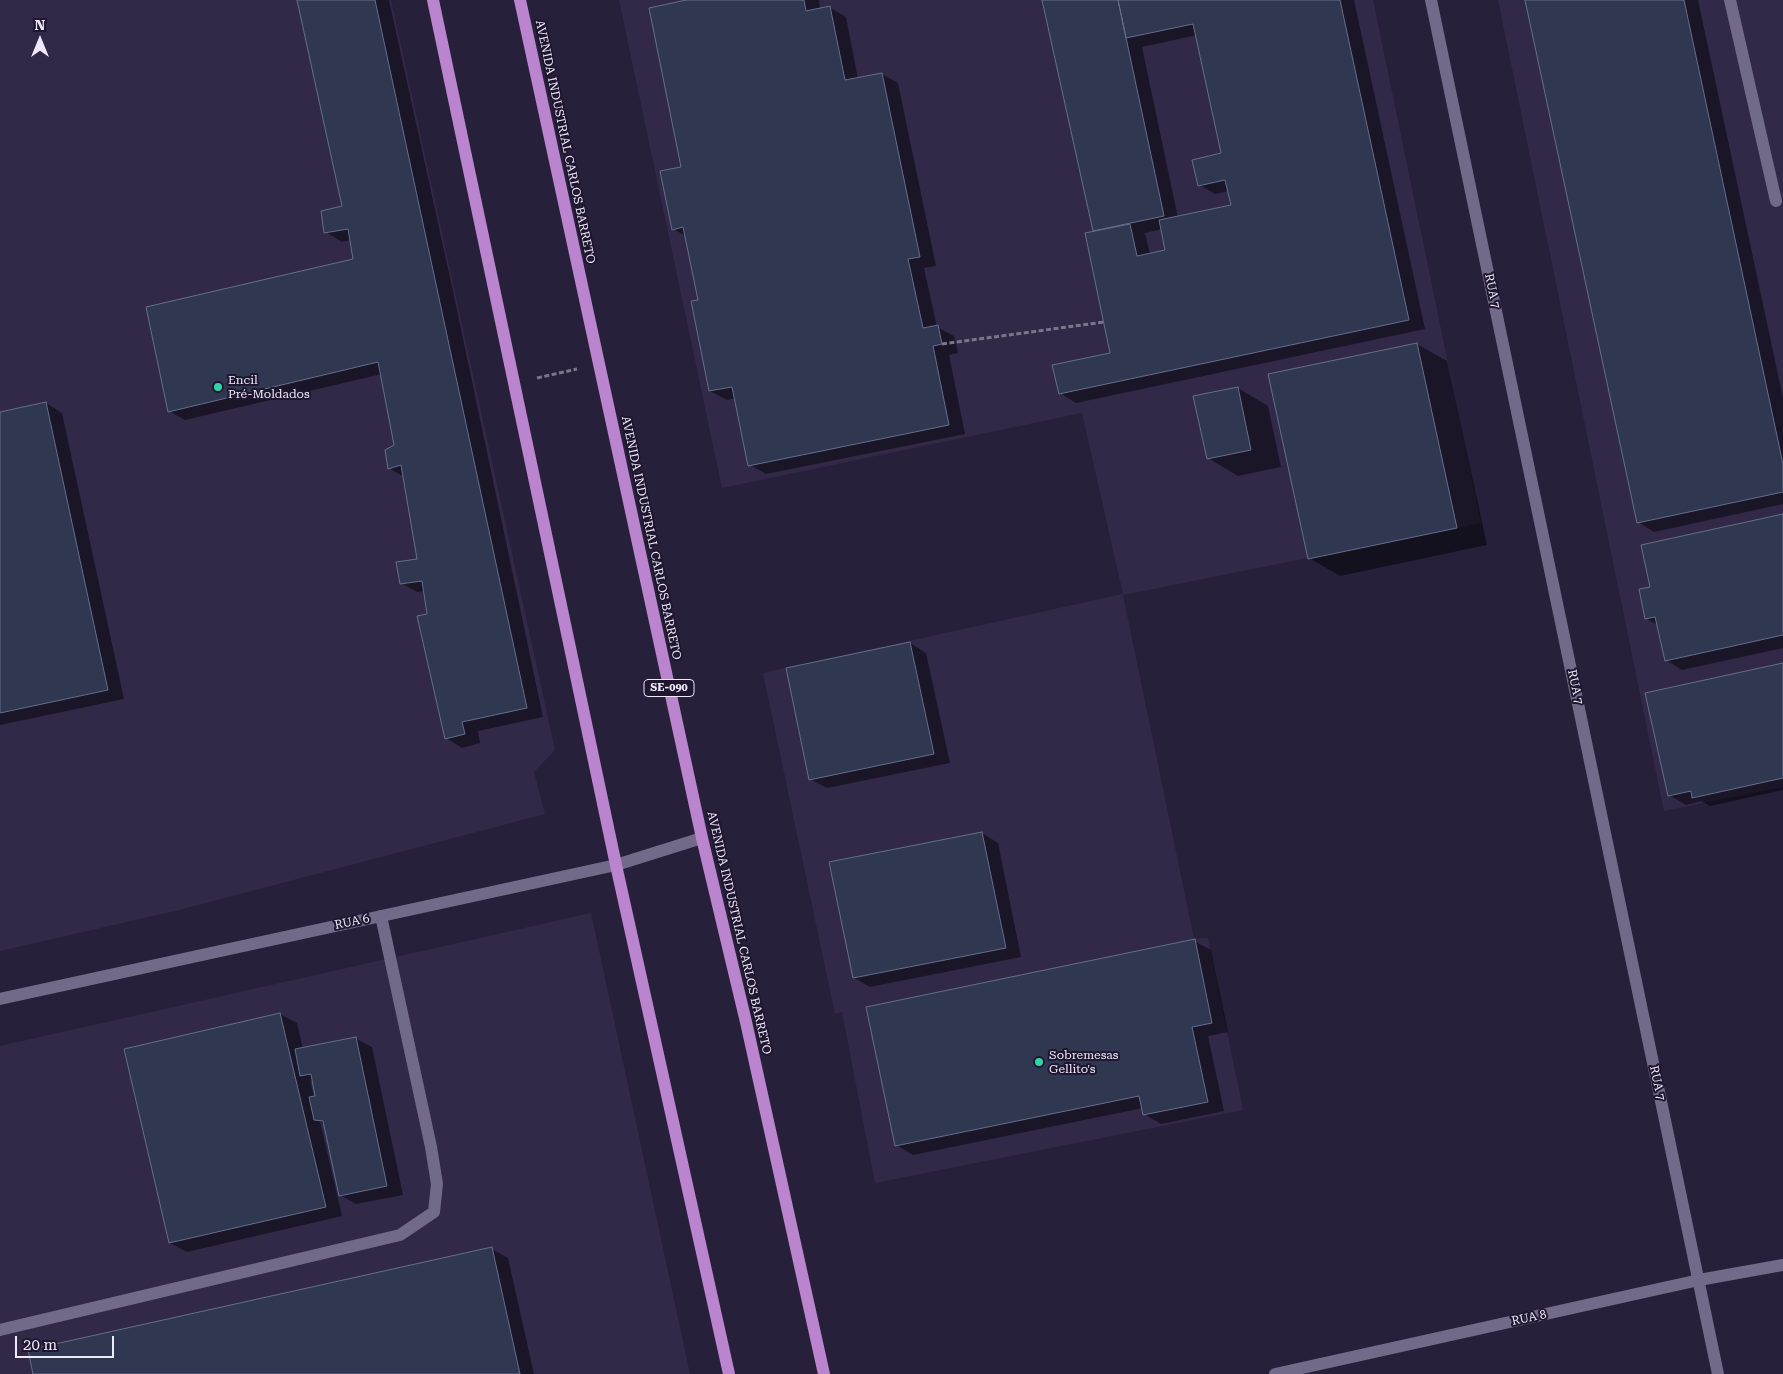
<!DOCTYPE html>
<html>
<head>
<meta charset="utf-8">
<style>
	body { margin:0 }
	#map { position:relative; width:1783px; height:1374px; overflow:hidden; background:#27203a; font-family:"Roboto Serif",serif }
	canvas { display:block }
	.north { position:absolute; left:15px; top:15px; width:50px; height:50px; -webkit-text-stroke:4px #1e172f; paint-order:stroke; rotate:0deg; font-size:14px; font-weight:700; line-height:20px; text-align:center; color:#eeeafb }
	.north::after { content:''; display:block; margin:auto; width:18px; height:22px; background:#eeeafb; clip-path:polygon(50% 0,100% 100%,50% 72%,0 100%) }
	.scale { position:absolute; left:15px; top:1336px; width:99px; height:22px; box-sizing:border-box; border:2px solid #eeeafb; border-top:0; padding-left:6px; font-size:15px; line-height:18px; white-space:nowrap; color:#eeeafb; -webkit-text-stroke:4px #1e172f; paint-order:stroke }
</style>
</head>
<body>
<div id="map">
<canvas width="1783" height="1374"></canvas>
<div class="north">N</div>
<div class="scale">20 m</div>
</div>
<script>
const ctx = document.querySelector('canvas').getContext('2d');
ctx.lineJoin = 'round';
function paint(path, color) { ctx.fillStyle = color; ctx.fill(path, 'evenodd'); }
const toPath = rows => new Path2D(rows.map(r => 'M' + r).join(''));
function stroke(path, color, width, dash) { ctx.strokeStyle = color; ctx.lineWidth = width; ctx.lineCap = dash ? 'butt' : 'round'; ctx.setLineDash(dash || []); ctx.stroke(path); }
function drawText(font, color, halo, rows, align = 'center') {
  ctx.font = font + ' "Roboto Serif",serif'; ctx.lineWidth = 4; ctx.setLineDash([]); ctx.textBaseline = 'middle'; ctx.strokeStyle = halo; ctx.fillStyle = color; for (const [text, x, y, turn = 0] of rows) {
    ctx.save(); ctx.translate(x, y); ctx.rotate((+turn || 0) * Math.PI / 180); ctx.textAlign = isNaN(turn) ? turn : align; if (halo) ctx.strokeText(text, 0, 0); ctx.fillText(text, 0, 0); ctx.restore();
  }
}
paint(toPath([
	[0,0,391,0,555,750,534,772,545,814,179,910,0,951],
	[619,0,1373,0,1481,523,1123,595,1194,939,1208,938,1243,1110,875,1183,842,1012,835,1014,763,673,1123,594,1082,413,722,488],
	[1498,0,1783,0,1783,787,1664,811],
	[591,913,690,1374,0,1374,0,1046]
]), '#322949');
paint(toPath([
	[298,0,389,0,453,291,543,717,478,731,480,743,462,748,446,738,425,591,417,592,401,583,418,560,404,477,389,468,396,446,382,374,185,420,169,411,354,260,351,240,342,242,326,232,343,207],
	[693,0,819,0,820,9,829,7,846,17,858,79,882,74,898,83,936,266,924,268,937,327,954,336,958,353,949,355,965,434,766,474,750,465,736,398,727,400,710,391,700,301,686,236,673,229,683,168],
	[1044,0,1354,0,1425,329,1076,403,1060,393,1112,354,1094,232],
	[1197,35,1222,154,1199,185,1215,194,1229,191,1232,206,1178,218,1142,47],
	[1162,229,1166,251,1150,254,1145,233],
	[1526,0,1698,0,1783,398,1783,504,1654,532,1638,522],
	[1417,344,1447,361,1487,545,1340,576,1309,558],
	[1238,388,1268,406,1281,467,1238,476,1208,458],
	[46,403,62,413,124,699,0,725,0,413],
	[1783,515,1783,648,1682,670,1666,660,1658,625,1647,619,1651,588],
	[910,643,926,653,950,763,827,788,810,779],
	[1783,665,1783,790,1710,806,1701,801,1686,805,1669,795],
	[982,833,998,843,1021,957,870,987,854,978],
	[1194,941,1211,950,1228,1032,1208,1036,1224,1111,1161,1124,1144,1114,1143,1108,913,1155,896,1145],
	[280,1014,297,1023,303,1049,355,1038,372,1047,403,1195,356,1204,340,1195,325,1125,320,1121,342,1216,187,1252,170,1243,125,1050],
	[310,1080,314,1083,317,1097,314,1097],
	[492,1249,508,1258,534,1374,34,1374]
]), '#0007');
const building = toPath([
	[297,0,375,0,527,708,462,722,465,734,445,739,417,616,427,614,422,581,400,584,396,562,417,559,401,465,388,469,385,450,394,445,378,362,168,412,146,307,353,259,348,229,324,233,321,211,342,206,297,0],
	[686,0,804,0,806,11,830,6,845,80,882,73,920,257,908,259,923,328,938,325,942,344,933,346,949,425,748,466,732,387,709,391,691,301,698,300,683,227,672,230,660,171,681,167,649,8,686,0],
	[1042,0,1118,0,1164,216,1093,231,1042,0],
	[1118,0,1340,0,1409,320,1059,394,1052,365,1110,353,1085,233,1130,224,1137,256,1165,250,1159,220,1231,205,1225,180,1198,186,1192,160,1221,153,1193,24,1126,38,1118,0],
	[1525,0,1684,0,1783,464,1783,492,1637,523,1525,0],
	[1417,343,1457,528,1308,559,1268,374,1417,343],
	[1238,387,1251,450,1207,459,1193,396,1238,387],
	[46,402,108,690,0,713,0,412,46,402],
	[1783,514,1783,635,1665,661,1655,617,1645,619,1639,589,1650,587,1641,545,1783,514],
	[910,642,934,754,809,780,786,668,910,642],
	[1783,663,1783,778,1692,798,1691,791,1668,796,1645,693,1783,663],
	[982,832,1006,948,853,978,829,862,982,832],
	[1195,939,1212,1023,1192,1027,1208,1102,1143,1115,1139,1096,895,1146,866,1007,1195,939],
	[280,1013,326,1207,169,1243,124,1049,280,1013],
	[356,1037,387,1186,339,1196,323,1121,314,1120,309,1097,315,1096,311,1074,300,1076,295,1049,356,1037],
	[492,1247,520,1374,33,1374,28,1350,492,1247]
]);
paint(building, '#2f3751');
stroke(building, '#656f8c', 1);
stroke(toPath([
	[942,344,1104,322],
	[537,378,577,369]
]), '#7b758b', 3, [5, 2.5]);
stroke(toPath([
	[1730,0,1776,201],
	[0,1330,400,1235,434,1212,437,1184,431,1147,381,916]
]), '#716a88', 12);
stroke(toPath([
	[1431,0,1718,1374],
	[0,999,616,865,702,838],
	[1275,1374,1699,1280,1783,1265]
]), '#716a88', 12);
stroke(toPath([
	[433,0,616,865,729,1374],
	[520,0,702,838,746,1022,824,1374]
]), '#ba84ce', 12);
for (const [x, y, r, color] of [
	[218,387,5,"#31d4a9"],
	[1039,1062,5,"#31d4a9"]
]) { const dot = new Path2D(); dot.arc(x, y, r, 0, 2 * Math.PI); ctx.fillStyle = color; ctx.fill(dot); stroke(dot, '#1e172f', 2); }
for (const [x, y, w] of [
	[669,688,50]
]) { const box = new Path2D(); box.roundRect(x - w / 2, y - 8.5, w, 17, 4); ctx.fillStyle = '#1e172f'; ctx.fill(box); stroke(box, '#eeeafb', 1); }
drawText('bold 11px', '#eeeafb', null, [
	["SE-090",669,688]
]);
drawText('12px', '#eeeafb', '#1e172f', [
	["AVENIDA INDUSTRIAL CARLOS BARRETO",565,142,78],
	["RUA 7",1492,291,78],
	["AVENIDA INDUSTRIAL CARLOS BARRETO",651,538,78],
	["RUA 7",1575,687,78],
	["RUA 6",352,922,-12],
	["AVENIDA INDUSTRIAL CARLOS BARRETO",739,933,77],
	["RUA 7",1657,1083,78],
	["RUA 8",1529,1318,-12]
]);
drawText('12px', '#eeeafb', '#1e172f', [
	["Encil",228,380],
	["Pré-Moldados",228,394],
	["Sobremesas",1049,1055],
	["Gellito's",1049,1069]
], 'left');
</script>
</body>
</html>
